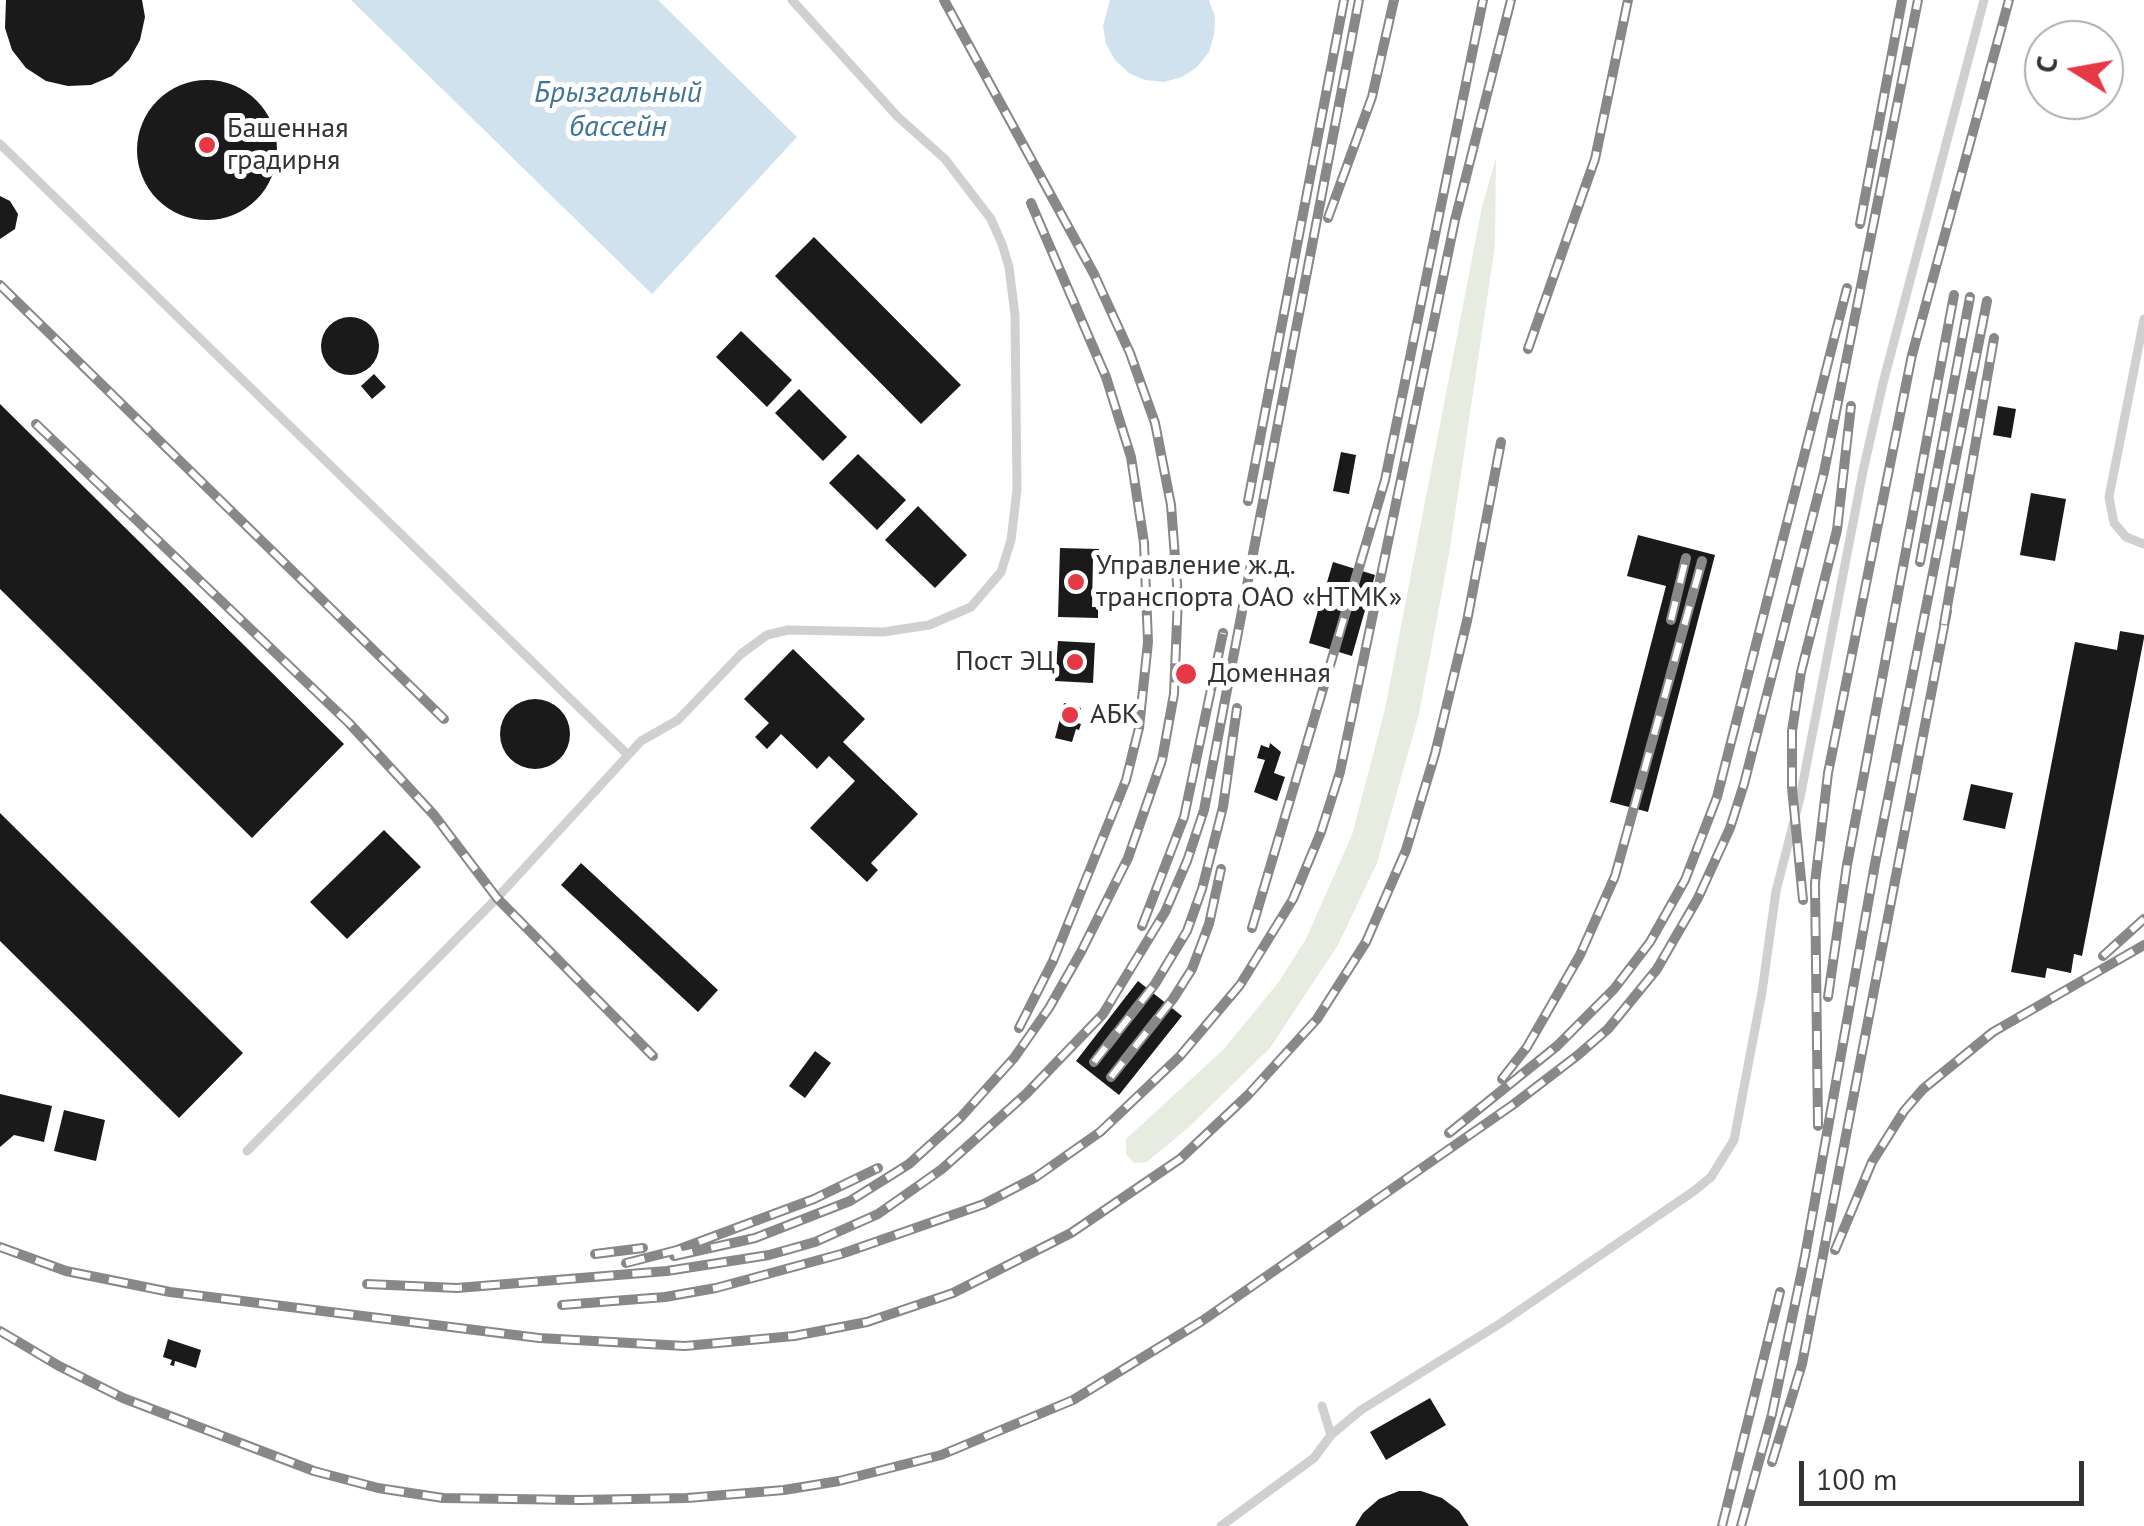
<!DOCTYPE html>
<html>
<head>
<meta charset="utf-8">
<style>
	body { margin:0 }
	#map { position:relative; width:2144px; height:1526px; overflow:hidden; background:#fff; font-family:"PT Sans",sans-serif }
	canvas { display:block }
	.north { position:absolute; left:2024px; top:20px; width:100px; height:100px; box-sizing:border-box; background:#fff; border:2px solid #adadad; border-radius:50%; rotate:281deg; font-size:28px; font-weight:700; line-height:40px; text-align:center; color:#333 }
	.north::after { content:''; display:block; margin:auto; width:35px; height:45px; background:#e63946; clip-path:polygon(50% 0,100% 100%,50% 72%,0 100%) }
	.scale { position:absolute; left:1799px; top:1461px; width:285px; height:45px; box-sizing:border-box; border:5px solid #333; border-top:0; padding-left:12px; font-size:30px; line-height:35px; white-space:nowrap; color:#333; -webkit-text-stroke:8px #fff; paint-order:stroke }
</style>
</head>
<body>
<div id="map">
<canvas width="2144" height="1526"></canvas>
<div class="north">С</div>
<div class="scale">100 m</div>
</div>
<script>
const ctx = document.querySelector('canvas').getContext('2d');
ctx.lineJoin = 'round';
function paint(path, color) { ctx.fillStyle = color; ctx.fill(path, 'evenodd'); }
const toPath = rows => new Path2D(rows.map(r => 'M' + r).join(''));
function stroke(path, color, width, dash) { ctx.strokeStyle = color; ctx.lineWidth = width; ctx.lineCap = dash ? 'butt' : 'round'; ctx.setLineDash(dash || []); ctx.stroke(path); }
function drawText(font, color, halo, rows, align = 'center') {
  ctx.font = font + ' "PT Sans",sans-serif'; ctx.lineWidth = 10; ctx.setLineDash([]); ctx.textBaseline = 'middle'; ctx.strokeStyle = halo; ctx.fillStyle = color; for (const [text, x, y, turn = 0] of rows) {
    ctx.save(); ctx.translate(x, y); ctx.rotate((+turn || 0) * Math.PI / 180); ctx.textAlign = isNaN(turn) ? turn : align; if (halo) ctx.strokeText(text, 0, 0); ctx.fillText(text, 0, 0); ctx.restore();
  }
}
paint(toPath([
	[1496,158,1495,245,1449,554,1419,714,1377,863,1338,945,1270,1048,1190,1126,1147,1162,1134,1163,1126,1154,1126,1139,1223,1050,1278,983,1306,939,1352,835,1385,709,1482,207]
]), '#e6ecdf');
paint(toPath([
	[351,0,658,0,797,137,652,294],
	[1110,0,1209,0,1215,17,1214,35,1209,52,1197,67,1182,77,1164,82,1145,80,1129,73,1115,60,1106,44,1103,26]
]), '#cfe2ee');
paint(toPath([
	[6,0,142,0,145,17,140,40,129,60,112,76,91,85,68,86,46,81,26,68,12,50,5,28],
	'137 150a70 70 0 1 1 140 0a70 70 0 1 1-140 0Z',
	[0,196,10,201,18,214,15,229,0,239],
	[814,237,961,385,921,424,775,276],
	'321 346a29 29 0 1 1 58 0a29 29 0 1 1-58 0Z',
	[741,331,792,380,767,407,716,357],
	[374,374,386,387,372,399,361,386],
	[799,389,847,437,823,461,775,413],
	[0,404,344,744,252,838,0,589],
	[1998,406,2016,409,2011,438,1993,435],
	[1341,452,1356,455,1349,494,1333,491],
	[858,454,906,500,877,530,829,483],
	[2031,493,2066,499,2055,561,2020,555],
	[918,506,967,555,935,588,885,540],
	[1638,535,1715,555,1648,812,1610,802,1666,586,1627,576],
	[1060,548,1099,549,1099,558,1093,558,1092,607,1098,607,1098,618,1058,617],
	[1333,562,1375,575,1352,656,1309,643,1322,596,1314,593,1316,587,1325,589],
	[2120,631,2144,635,2144,638,2082,956,2074,954,2071,973,2047,968,2045,978,2011,972,2075,642,2117,650],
	[1058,641,1095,643,1093,683,1055,681],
	[793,649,865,719,843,742,918,814,871,863,878,870,867,882,810,828,855,781,829,756,817,769,781,734,767,749,755,737,769,723,744,699],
	'500 734a35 35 0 1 1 70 0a35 35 0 1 1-70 0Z',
	[1064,703,1081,708,1078,723,1081,724,1079,730,1076,729,1072,742,1055,738],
	[1270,743,1281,752,1274,773,1285,777,1277,801,1254,792,1265,760,1257,758,1261,745,1269,748],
	[1971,784,2013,793,2005,829,1963,820],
	[0,813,243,1053,179,1118,0,941],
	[384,830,421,867,347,939,310,902],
	[581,863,718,990,698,1012,561,885],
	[1138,981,1182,1016,1119,1095,1076,1061],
	[815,1051,831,1063,805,1098,789,1086],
	[0,1094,52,1106,44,1142,14,1135,0,1147],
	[64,1110,105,1120,96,1161,54,1151],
	[168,1339,201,1350,196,1368,175,1361,174,1366,170,1365,172,1360,163,1357],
	[1430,1398,1446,1425,1386,1460,1370,1432],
	[1399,1491,1421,1491,1442,1498,1459,1511,1469,1526,1355,1526,1363,1513,1379,1499]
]), '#1a1a1a');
stroke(toPath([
	[0,144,628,755],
	[2144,319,2109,497,2114,523,2126,537,2144,544],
	[247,1151,497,898,641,741,678,720,741,654,767,635,788,630,883,632,929,625,971,607,1001,572,1011,540,1017,490,1015,315,1009,267,1002,244,991,219,945,159,898,117,792,0],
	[1322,1406,1331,1435],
	[1221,1526,1314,1458,1331,1435,1361,1410,1501,1323,1694,1191,1711,1177,1734,1140,1762,992,1776,891,1800,798,1863,471,1883,383,1984,0]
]), '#d0d0d0', 9);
const rail = toPath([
	[1328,218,1372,97,1394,0],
	[1860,224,1902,0],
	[0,285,444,719],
	[1528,349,1595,159,1628,0],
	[36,424,349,723,434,815,497,898,653,1056],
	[1248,501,1344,0],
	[1920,562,1970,297],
	[1671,620,1686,558],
	[1944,624,1994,338],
	[1803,900,1792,788,1792,731,1801,672,1837,530,1851,406],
	[1142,926,1184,817,1223,633],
	[1252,928,1385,480,1483,0],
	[2103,956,2144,919],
	[1828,997,1847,865,1954,295],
	[1019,1028,1053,961,1126,780,1139,728,1148,642,1144,543,1131,457,1106,377,1031,203],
	[1094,1062,1155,984,1187,931,1202,889,1223,807,1237,708],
	[1111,1077,1173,999,1192,969,1209,924,1221,869],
	[1502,1079,1527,1047,1580,955,1615,876,1702,561],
	[1818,1126,1815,883,1828,773,1912,355,2009,0],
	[1449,1133,1557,1046,1614,989,1650,942,1685,880,1717,797,1847,288],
	[0,1247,66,1271,170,1292,539,1338,685,1346,794,1336,867,1322,953,1293,1071,1233,1180,1159,1248,1095,1317,1019,1366,942,1406,850,1435,754,1467,621,1501,442],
	[1835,1250,1872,1162,1904,1111,1923,1089,1993,1032,2144,945],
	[595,1254,643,1248],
	[674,1256,755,1238,850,1201,909,1164,961,1117,1014,1058,1049,1008,1081,952,1128,858,1162,760,1174,694,1178,597,1171,505,1155,423,1130,353,1094,274,944,0],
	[626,1263,677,1250,814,1199,878,1168],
	[367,1284,457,1288,667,1271,769,1255,815,1242,878,1214,942,1169,1026,1094,1103,1014,1165,912,1187,861,1204,810,1359,0],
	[562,1305,665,1297,716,1288,841,1254,984,1204,1036,1177,1100,1132,1180,1056,1240,985,1293,899,1321,832,1340,772,1455,220,1511,0],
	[0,1331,59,1366,123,1398,314,1471,378,1488,443,1498,579,1500,687,1498,784,1490,839,1481,941,1455,1073,1400,1202,1321,1514,1104,1578,1055,1608,1029,1657,969,1698,898,1730,828,1744,784,1824,472,1918,0],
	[1772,1462,1802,1364,1947,611],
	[1722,1526,1780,1292],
	[1741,1526,1772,1414,1805,1256,1875,864,1987,301]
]);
stroke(rail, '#888', 10);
stroke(rail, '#fff', 6, [19]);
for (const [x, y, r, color] of [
	[207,145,10,"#e63946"],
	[1076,582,10,"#e63946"],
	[1075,662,10,"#e63946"],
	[1186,674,12,"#e63946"],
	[1070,715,10,"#e63946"]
]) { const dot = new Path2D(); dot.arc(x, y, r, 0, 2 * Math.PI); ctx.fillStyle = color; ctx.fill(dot); stroke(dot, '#fff', 4); }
drawText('28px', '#333', '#fff', [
	["Башенная",227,129],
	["градирня",227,161],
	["Управление ж.д.",1096,566],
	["транспорта ОАО «НТМК»",1096,598],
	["Пост ЭЦ",1055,662,"right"],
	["Доменная",1208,674],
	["АБК",1090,715]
], 'left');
drawText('italic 30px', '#3f7597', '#fff', [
	["Брызгальный",618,93],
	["бассейн",618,127]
]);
</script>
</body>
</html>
